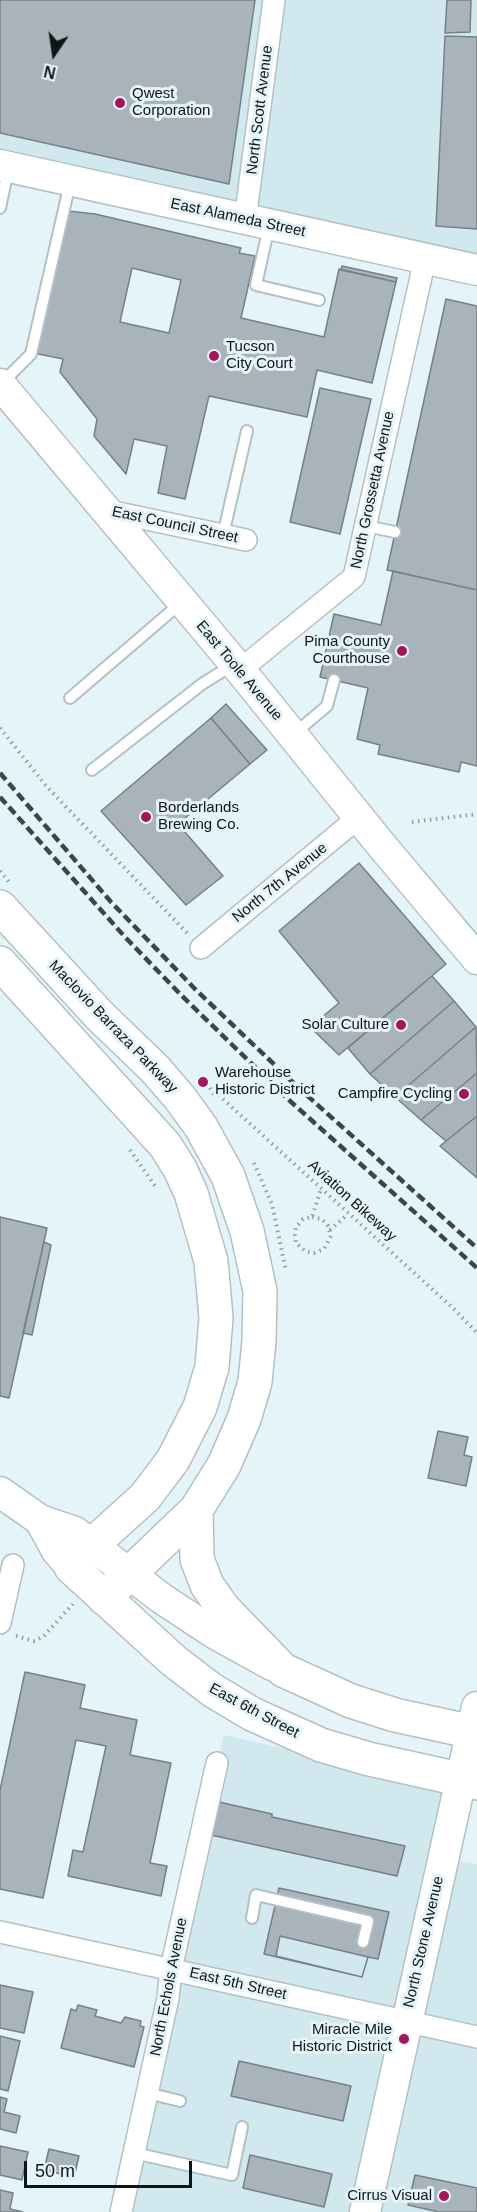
<!DOCTYPE html>
<html>
<head>
<meta charset="utf-8">
<style>
	body { margin:0 }
	#map { position:relative; width:477px; height:2212px; overflow:hidden; background:#e5f4f8; font-family:Helvetica,sans-serif }
	canvas { display:block }
	.north { position:absolute; left:24px; top:24px; width:60px; height:60px; -webkit-text-stroke:4px #e5f4f8; paint-order:stroke; rotate:193deg; font-size:16px; font-weight:700; line-height:24px; text-align:center; color:#101516 }
	.north::after { content:''; display:block; margin:auto; width:21px; height:27px; background:#101516; clip-path:polygon(50% 0,100% 100%,50% 72%,0 100%) }
	.scale { position:absolute; left:24px; top:2161px; width:168px; height:27px; box-sizing:border-box; border:3px solid #101516; border-top:0; padding-left:8px; font-size:18px; line-height:21px; white-space:nowrap; color:#101516; -webkit-text-stroke:4px #e5f4f8; paint-order:stroke }
</style>
</head>
<body>
<div id="map">
<canvas width="477" height="2212"></canvas>
<div class="north">N</div>
<div class="scale">50 m</div>
</div>
<script>
const ctx = document.querySelector('canvas').getContext('2d');
ctx.lineJoin = 'round';
function paint(path, color) { ctx.fillStyle = color; ctx.fill(path, 'evenodd'); }
const toPath = rows => new Path2D(rows.map(r => 'M' + r).join(''));
function stroke(path, color, width, dash) { ctx.strokeStyle = color; ctx.lineWidth = width; ctx.lineCap = dash ? 'butt' : 'round'; ctx.setLineDash(dash || []); ctx.stroke(path); }
function drawText(font, color, halo, rows, align = 'center') {
  ctx.font = font + ' Helvetica,sans-serif'; ctx.lineWidth = 6; ctx.setLineDash([]); ctx.textBaseline = 'middle'; ctx.strokeStyle = halo; ctx.fillStyle = color; for (const [text, x, y, turn = 0] of rows) {
    ctx.save(); ctx.translate(x, y); ctx.rotate((+turn || 0) * Math.PI / 180); ctx.textAlign = isNaN(turn) ? turn : align; if (halo) ctx.strokeText(text, 0, 0); ctx.fillText(text, 0, 0); ctx.restore();
  }
}
paint(toPath([
	[0,0,477,0,477,270,0,165],
	[224,1735,459,1788,444,1858,477,1864,477,2212,121,2212,172,1966]
]), '#d0e8ee');
const building = toPath([
	[0,0,255,0,229,184,0,133,0,0],
	[447,0,471,0,470,32,445,33,447,0],
	[445,36,477,37,477,229,436,226,445,36],
	[68,211,95,214,241,248,239,253,255,256,241,318,324,337,339,269,396,282,372,383,317,370,307,417,209,396,185,499,158,493,167,446,134,439,126,474,94,436,97,419,60,372,63,359,34,353,68,211],
	[132,268,181,280,169,333,120,322,132,268],
	[342,266,397,278,396,282,341,270,342,266],
	[446,299,477,306,477,590,387,570,446,299],
	[320,388,371,399,340,534,290,522,320,388],
	[393,571,477,590,477,766,461,762,459,772,378,754,380,745,357,739,368,688,320,677,334,614,381,625,393,571],
	[226,704,267,750,250,764,211,718,226,704],
	[211,718,250,764,178,824,223,876,186,905,101,811,211,718],
	[359,863,446,964,339,1055,310,1027,339,1003,279,931,359,863],
	[432,976,454,1001,370,1074,348,1048,432,976],
	[454,1001,476,1027,395,1097,370,1074,454,1001],
	[476,1027,477,1073,421,1120,395,1097,476,1027],
	[477,1073,477,1116,446,1141,421,1120,477,1073],
	[477,1116,477,1178,440,1146,477,1116],
	[0,1217,47,1228,9,1398,0,1396,0,1217],
	[44,1242,51,1245,32,1335,23,1333,44,1242],
	[438,1431,468,1437,464,1455,472,1457,466,1486,428,1478,438,1431],
	[25,1672,85,1685,80,1708,137,1720,130,1755,171,1763,150,1863,167,1866,161,1896,68,1876,73,1850,83,1852,106,1746,76,1740,43,1898,0,1889,0,1790,25,1672],
	[219,1802,272,1814,272,1817,405,1846,397,1876,211,1835,219,1802],
	[279,1888,389,1912,378,1959,368,1957,362,1977,264,1954,279,1888],
	[280,1936,368,1957,362,1977,276,1956,280,1936],
	[0,1985,33,1992,24,2033,0,2028,0,1985],
	[78,2005,97,2010,95,2016,121,2023,125,2017,141,2021,140,2026,144,2027,134,2067,61,2048,71,2009,76,2011,78,2005],
	[0,2036,20,2041,8,2091,0,2089,0,2036],
	[239,2061,351,2086,343,2121,231,2096,239,2061],
	[0,2097,7,2099,4,2112,20,2116,16,2133,0,2129,0,2097],
	[0,2146,28,2152,22,2180,0,2175,0,2146],
	[49,2149,79,2156,74,2177,44,2170,49,2149],
	[250,2155,332,2174,324,2207,243,2188,250,2155],
	[415,2175,477,2188,477,2212,439,2212,408,2205,415,2175],
	[0,2190,13,2193,10,2209,23,2212,0,2212,0,2190]
]);
paint(building, '#a9b3bc');
stroke(building, '#768088', 1.5);
const lane = toPath([
	[0,208,8,170],
	[269,226,256,285,319,300],
	[1,384,31,354,70,183],
	[366,526,395,532],
	[223,535,247,431],
	[70,698,182,602],
	[295,733,327,706,334,680],
	[92,770,202,684,234,664],
	[252,1918,256,1895,368,1921,363,1942],
	[147,2093,180,2101],
	[134,2153,232,2175,242,2127]
]);
const street = toPath([
	[245,220,274,0],
	[104,510,246,540],
	[240,670,354,577,425,259],
	[201,948,359,817],
	[0,1623,13,1565],
	[0,1932,477,2037],
	[121,2212,168,1998,171,1969,217,1763]
]);
const secondary = toPath([
	[0,165,477,270],
	[0,384,240,670,378,841,477,959],
	[0,1492,40,1520,75,1532,161,1598,214,1633,272,1665],
	[40,1520,57,1551,71,1567],
	[365,2212,477,1707]
]);
const primary = toPath([
	[0,907,100,1016,155,1069,180,1098,201,1127,228,1176,247,1231,260,1291,259,1341,255,1382,244,1419,224,1465,196,1510,104,1598],
	[0,963,165,1145,180,1169,191,1193,211,1261,216,1318,212,1367,200,1407,173,1460,145,1497,92,1545,71,1567,174,1661,212,1690,252,1714,321,1745,369,1759,477,1783],
	[196,1510,197,1559,207,1585,223,1608,283,1670,351,1701,395,1715,477,1733]
]);
stroke(lane, '#b3c1c4', 14);
stroke(street, '#b3c1c4', 24);
stroke(secondary, '#b3c1c4', 33);
stroke(primary, '#b3c1c4', 36);
stroke(toPath([
	[0,728,47,787,188,934],
	[412,822,477,814],
	[0,871,9,882],
	[210,1088,216,1098],
	[214,1091,454,1309,477,1333],
	[130,1150,155,1186],
	[254,1163,272,1204,286,1271],
	[312,1217,322,1219,328,1226,331,1236,324,1249,314,1253,305,1251,296,1243,295,1235,296,1227,303,1219,312,1217,321,1189],
	[330,1230,348,1214],
	[16,1636,34,1641,43,1637,73,1604]
]), '#929da0', 4, [1.5, 4.5]);
stroke(lane, '#fff', 10);
stroke(street, '#fff', 21);
stroke(secondary, '#fff', 30);
stroke(primary, '#fff', 33);
stroke(toPath([
	[0,773,111,902,195,989,301,1090,477,1248],
	[0,797,125,937,182,996,290,1101,477,1268]
]), '#3e4547', 4.5, [9, 4.5]);
for (const [x, y, r, color] of [
	[120,103,6,"#a4165c"],
	[214,356,6,"#a4165c"],
	[402,651,6,"#a4165c"],
	[146,817,6,"#a4165c"],
	[401,1025,6,"#a4165c"],
	[203,1082,6,"#a4165c"],
	[464,1094,6,"#a4165c"],
	[404,2039,6,"#a4165c"],
	[444,2196,6,"#a4165c"]
]) { const dot = new Path2D(); dot.arc(x, y, r, 0, 2 * Math.PI); ctx.fillStyle = color; ctx.fill(dot); stroke(dot, '#e5f4f8', 2); }
drawText('15px', '#101516', '#e5f4f8', [
	["Qwest",132,94,"left"],
	["Corporation",132,111,"left"],
	["Tucson",226,347,"left"],
	["City Court",226,364,"left"],
	["Pima County",390,642],
	["Courthouse",390,659],
	["Borderlands",158,808,"left"],
	["Brewing Co.",158,825,"left"],
	["Solar Culture",389,1025],
	["Warehouse",215,1073,"left"],
	["Historic District",215,1090,"left"],
	["Campfire Cycling",452,1094],
	["Miracle Mile",392,2030],
	["Historic District",392,2047],
	["Cirrus Visual",432,2196]
], 'right');
drawText('15px', '#101516', '#e5f4f8', [
	["North Scott Avenue",260,110,-83],
	["East Alameda Street",238,218,12],
	["North Grossetta Avenue",373,490,-78],
	["East Council Street",175,525,12],
	["East Toole Avenue",239,671,50],
	["North 7th Avenue",280,883,-39],
	["Maclovio Barraza Parkway",113,1027,46],
	["Aviation Bikeway",352,1201,42],
	["East 6th Street",254,1711,28],
	["North Stone Avenue",424,1942,-77],
	["East 5th Street",238,1984,13],
	["North Echols Avenue",169,1987,-79]
]);
</script>
</body>
</html>
